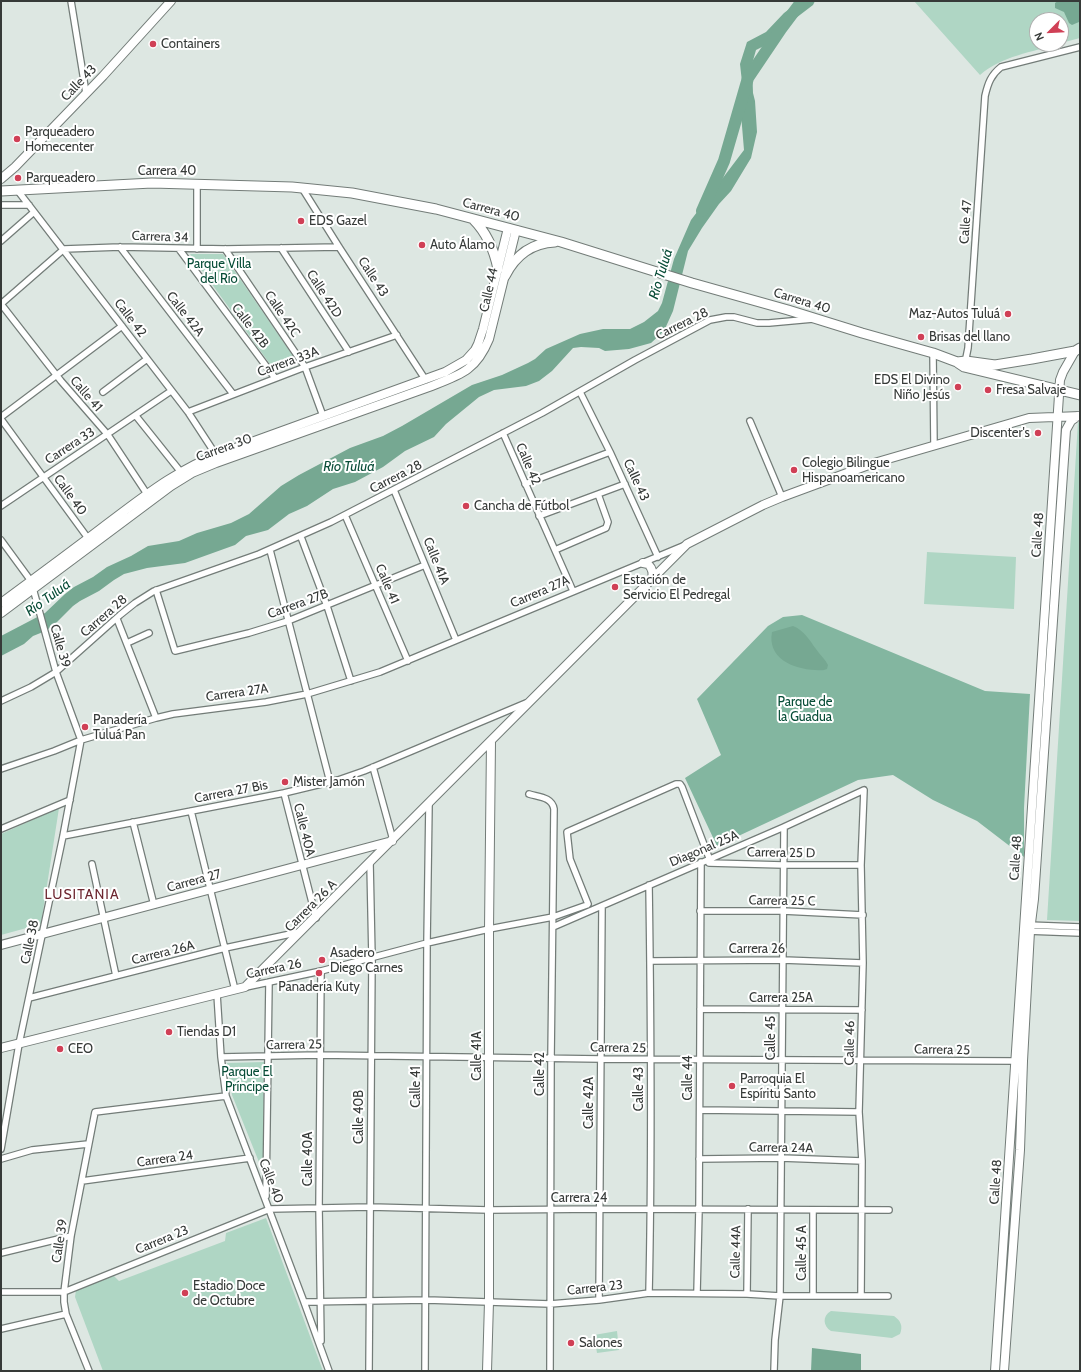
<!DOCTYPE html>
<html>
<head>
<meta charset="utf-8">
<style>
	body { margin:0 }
	#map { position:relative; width:1081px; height:1372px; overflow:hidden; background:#dde7e2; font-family:Cabin,sans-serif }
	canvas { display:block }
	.frame { position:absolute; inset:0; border:2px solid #363a38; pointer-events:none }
	.north { position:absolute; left:1029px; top:12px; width:40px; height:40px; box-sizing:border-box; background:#fff; border:1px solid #afb0af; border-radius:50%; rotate:246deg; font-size:11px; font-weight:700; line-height:16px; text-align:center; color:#363a38 }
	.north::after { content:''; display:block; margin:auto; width:14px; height:18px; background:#d04056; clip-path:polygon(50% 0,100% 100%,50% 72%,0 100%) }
</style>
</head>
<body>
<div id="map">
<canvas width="1081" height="1372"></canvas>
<div class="frame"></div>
<div class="north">N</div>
</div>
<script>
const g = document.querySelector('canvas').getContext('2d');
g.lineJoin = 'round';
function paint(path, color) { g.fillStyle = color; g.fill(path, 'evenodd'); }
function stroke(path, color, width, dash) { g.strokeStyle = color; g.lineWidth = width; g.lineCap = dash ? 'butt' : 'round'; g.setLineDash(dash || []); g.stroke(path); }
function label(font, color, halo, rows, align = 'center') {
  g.font = font + ' Cabin,sans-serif'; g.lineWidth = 4; g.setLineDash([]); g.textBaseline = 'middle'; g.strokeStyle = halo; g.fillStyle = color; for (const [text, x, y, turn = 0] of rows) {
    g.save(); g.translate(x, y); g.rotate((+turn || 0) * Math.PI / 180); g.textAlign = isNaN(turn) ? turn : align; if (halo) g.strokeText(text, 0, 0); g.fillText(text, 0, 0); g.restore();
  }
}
paint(new Path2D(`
	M914 1H1080V38L1061 43V20H1037V44H1059C1032 52 1002 56 980 75Z
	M190 254H223L297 362 275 371Z
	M1078 422 1080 423V921L1047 920Z
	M927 552 1016 557 1014 609 924 604Z
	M59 808 41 924 1 935V834Z
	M264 1062 263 1172 232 1095 227 1063Z
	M266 1218 323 1371H103L75 1297 76 1290 114 1276 119 1281 225 1241 226 1233Z
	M831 1311 894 1316C901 1321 903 1326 900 1334L892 1338 831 1331C823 1326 822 1316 831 1311Z
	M617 1331 619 1350 597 1353 594 1335Z`), '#afd6c4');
paint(new Path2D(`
	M802 615 985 691 1030 694 1024 808V857L977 821 933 800 893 775 858 780 717 846 685 778 721 755 697 699 768 626 783 617Z`), '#83b6a0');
paint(new Path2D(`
	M800 1H815L813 5 792 21 772 42 756 50 752 64 753 93 755 101 757 132 751 158 731 191 719 204 702 228 688 251 673 311 664 331 651 343 629 349 605 351 599 348 581 347 573 348 552 371 539 381 526 386 494 390 479 397 446 424 434 437 405 451 383 467 355 482 333 489 307 506 289 514 268 530 246 536 235 545 185 563 147 568 124 574 114 580 99 591 80 601 73 606 53 626 43 632 33 636 24 644 1 656V636L45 613 65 594 74 587 93 577 107 567 131 556 148 546 179 541 197 533 231 523 249 514 281 486 299 475 350 448 383 436 402 426 472 385 502 375 528 363 535 359 546 349 580 334 603 329H630L644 322 658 311 662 303 674 259 691 220 744 150 740 102 739 92 742 82 740 64 747 42 766 32 784 13Z
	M1058 1H1080L1079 22 1072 25 1069 23 1064 12 1055 8V3Z
	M793 626C804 630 810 641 816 649 820 655 825 659 828 665L827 669C823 671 819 670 815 670 793 669 767 658 772 632Z
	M812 1348 861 1354V1371H811Z`), '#76a892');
stroke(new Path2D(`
	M702 211 724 161 748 78 781 29 802 1`), '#76a892', 12);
const street = new Path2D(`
	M71 1 86 93
	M197 183V249
	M302 188 339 247 425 379
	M18 191 188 412 218 458
	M1 205H29
	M1 241 34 212
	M120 247 233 394
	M281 248 349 352
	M179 249 275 378
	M225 249 305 367 323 416
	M1 304 64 249 120 247 225 249 339 247
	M1 304 61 381 108 435 149 497
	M933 353 934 446
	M965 363 968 348 985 96C988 83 991 75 1001 67L1080 47
	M103 392 147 359
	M580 392 610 452 658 557
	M188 412 305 367 397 335
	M136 416 180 471
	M1 417 122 326
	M1 419 90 541
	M750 421 782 497
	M503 433 573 591
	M525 484 610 452
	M394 490 456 640
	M1 506 171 391
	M345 515 408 661
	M539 516 625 484
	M301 537 327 606 351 681
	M1 540 31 581 56 672 81 740 63 836 19 1044 1 1149
	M270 550 330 782
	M555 550 606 528 608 522 598 494
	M156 590 175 651 249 633 288 621 425 565
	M117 619 156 718
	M127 643 149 633
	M1 701 31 687 56 672 120 615 135 603 154 591 259 554 331 522 542 413 635 360 710 320 726 317H734L757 323H769L813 319
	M373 767 393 840
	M1 769 54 751 81 740 156 718 173 714 266 702 307 694 380 672 683 546
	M284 793 316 918
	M529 794C539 797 552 797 554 809L551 1058 550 1371
	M191 811 235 990
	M133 822 154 905
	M1 829 70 800
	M63 836 284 793 338 780 364 771 526 703
	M709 863 783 865H861
	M92 864 116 976
	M700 911H783L863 915
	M1028 925 1080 927
	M553 927 784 827 864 790 861 865 863 963 859 1112 862 1161 861 1296
	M1027 931 1080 933
	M650 961 783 960 863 963
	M321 971 319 1207 321 1341
	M246 987 321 971 427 943 489 929 553 917 587 905 588 904 570 859 567 832 676 784H680L682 787 711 863
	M217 994 221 1057 226 1096 304 1302 329 1371
	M29 998 225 948 300 932
	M700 1009 862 1010
	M221 1057 319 1055 601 1059 1015 1061
	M700 1110 859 1112
	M1 1159 32 1150 88 1144
	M699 1159 781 1158 862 1161
	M82 1181 250 1158
	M266 1196 269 982
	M1 1253 71 1236
	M1 1292H64L270 1209 370 1207 489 1210 600 1209 889 1210
	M649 1293C652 1157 651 1021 649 885
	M697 1293 699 1209 701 862
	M747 1294 748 1209
	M813 1295V1210
	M599 1300 602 906
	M304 1302 427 1300 550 1304 599 1300 649 1293 747 1294 780 1296H888
	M1 1329 66 1314
	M89 1371 66 1314 64 1302V1292L71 1236 95 1112 226 1096
	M369 1371 372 958 370 863
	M425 1371 427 943 429 804
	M774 1371 775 1340 780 1296 784 827`);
const secondary = new Path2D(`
	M1 179 15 167 103 76 171 1
	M643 563 648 564C653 569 653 573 652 579
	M1 603C35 578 69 553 103 527 143 497 177 469 224 452L445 372 466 360 475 350 478 344 483 329 508 228
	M1 613 171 486 192 473 216 463 429 387C460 375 476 371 489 339L516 230
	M1 945 392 841
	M1 1048 245 987 687 544 763 505 782 497 874 463 1029 418 1080 416
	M487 1371 489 1302V929L491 741
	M995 1371 1060 380 1063 372 1075 351
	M1004 1371 1020 1150 1023 1061 1030 931 1034 899 1066 430 1071 421 1078 416`);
const primary = new Path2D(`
	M1 191 152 183 292 187 352 193 436 209 561 242 692 283 788 310 862 333 933 353 957 362 966 361 995 365 1032 359 1075 351 1080 348
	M473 219C487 233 494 249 498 269
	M505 276C515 256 531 243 555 242
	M958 363 964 367 1080 395`);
stroke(street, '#737c78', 8);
stroke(secondary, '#737c78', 10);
stroke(primary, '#737c78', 11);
stroke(street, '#fff', 5.5);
stroke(secondary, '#fff', 8);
stroke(primary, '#fff', 9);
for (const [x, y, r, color] of [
	[153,44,4,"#d04056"],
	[17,139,4,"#d04056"],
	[18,178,4,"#d04056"],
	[301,221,4,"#d04056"],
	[422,245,4,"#d04056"],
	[1008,314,4,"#d04056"],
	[921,337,4,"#d04056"],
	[958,387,4,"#d04056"],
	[988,390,4,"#d04056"],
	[1038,433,4,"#d04056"],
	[794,470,4,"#d04056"],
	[466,506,4,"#d04056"],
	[615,587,4,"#d04056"],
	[85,727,4,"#d04056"],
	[285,782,4,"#d04056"],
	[322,960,4,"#d04056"],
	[319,973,4,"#d04056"],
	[169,1032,4,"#d04056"],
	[60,1049,4,"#d04056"],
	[732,1086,4,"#d04056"],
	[185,1293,4,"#d04056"],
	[571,1343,4,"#d04056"]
]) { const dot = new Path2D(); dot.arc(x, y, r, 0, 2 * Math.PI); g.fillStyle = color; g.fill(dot); stroke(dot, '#fff', 1.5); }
label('13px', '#363a38', '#fff', [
	["Containers",161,44],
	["Parqueadero",25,132],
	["Homecenter",25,147],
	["Parqueadero",26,178],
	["EDS Gazel",309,221],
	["Auto Álamo",430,245],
	["Maz-Autos Tuluá",1000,314,"right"],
	["Brisas del llano",929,337],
	["EDS El Divino",950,380,"right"],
	["Niño Jesús",950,395,"right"],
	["Fresa Salvaje",996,390],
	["Discenter's",1030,433,"right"],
	["Colegio Bilingue",802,463],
	["Hispanoamericano",802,478],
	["Cancha de Fútbol",474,506],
	["Estación de",623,580],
	["Servicio El Pedregal",623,595],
	["Panadería",93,720],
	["Tuluá Pan",93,735],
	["Mister Jamón",293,782],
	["Asadero",330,953],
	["Diego Carnes",330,968],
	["Panadería Kuty",319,987,"center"],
	["Tiendas D1",177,1032],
	["CEO",68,1049],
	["Parroquia El",740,1079],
	["Espíritu Santo",740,1094],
	["Estadio Doce",193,1286],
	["de Octubre",193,1301],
	["Salones",579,1343]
], 'left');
label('13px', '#363a38', '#fff', [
	["Calle 43",79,83,-46],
	["Carrera 40",167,171],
	["Carrera 40",491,210,15],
	["Calle 47",966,222,-86],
	["Carrera 34",160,237,2],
	["Calle 43",373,277,57],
	["Calle 44",489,290,-77],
	["Calle 42D",324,294,57],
	["Carrera 40",802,301,17],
	["Calle 42A",185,314,52],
	["Calle 42C",282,314,56],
	["Calle 42",130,318,53],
	["Carrera 28",682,324,-26],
	["Calle 42B",250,326,53],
	["Carrera 33A",288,362,-20],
	["Calle 41",86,394,49],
	["Carrera 33",70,446,-33],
	["Carrera 30",224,448,-20],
	["Calle 42",528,464,67],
	["Carrera 28",396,477,-27],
	["Calle 43",636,480,65],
	["Calle 40",70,495,54],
	["Calle 48",1038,535,-86],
	["Calle 41A",436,561,68],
	["Calle 41",387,584,67],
	["Carrera 27A",540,592,-23],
	["Carrera 27B",298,604,-20],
	["Carrera 28",104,616,-41],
	["Calle 39",60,646,74],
	["Carrera 27A",237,693,-8],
	["Carrera 27 Bis",231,792,-11],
	["Calle 40A",304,830,76],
	["Diagonal 25A",704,849,-23],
	["Carrera 25 D",781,853,1],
	["Calle 48",1016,858,-86],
	["Carrera 27",194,881,-15],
	["Carrera 25 C",782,901,1],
	["Carrera 26 A",311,906,-45],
	["Calle 38",30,942,-78],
	["Carrera 26",757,949],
	["Carrera 26A",163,953,-14],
	["Carrera 26",274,969,-12],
	["Carrera 25A",781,998],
	["Calle 45",771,1038,-90],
	["Calle 46",850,1043,-89],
	["Carrera 25",294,1045,-1],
	["Carrera 25",618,1048,1],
	["Carrera 25",942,1050,1],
	["Calle 41A",477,1056,-90],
	["Calle 42",540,1074,-90],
	["Calle 44",688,1078,-90],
	["Calle 41",416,1087,-90],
	["Calle 43",639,1089,-90],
	["Calle 42A",589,1103,-90],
	["Calle 40B",359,1117,-90],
	["Carrera 24A",781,1148,1],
	["Carrera 24",165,1159,-8],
	["Calle 40A",308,1159,-90],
	["Calle 40",271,1181,69],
	["Calle 48",996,1182,-86],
	["Carrera 24",579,1198],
	["Carrera 23",162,1240,-22],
	["Calle 39",60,1241,-81],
	["Calle 44A",736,1252,-89],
	["Calle 45 A",802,1253,-90],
	["Carrera 23",595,1288,-6]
]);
label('13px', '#064c36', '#fff', [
	["Parque Villa",219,264],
	["del Río",219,279],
	["Parque de",805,702],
	["la Guadua",805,717],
	["Parque El",247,1072],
	["Príncipe",247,1087]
]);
label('italic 14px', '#094d38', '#fff', [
	["Río Tuluá",661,274,-73],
	["Río Tuluá",349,467],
	["Río Tuluá",48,598,-36]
]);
g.letterSpacing = '1px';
label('14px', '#6d2730', '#fff', [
	["LUSITANIA",82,895]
]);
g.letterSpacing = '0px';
</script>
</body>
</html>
